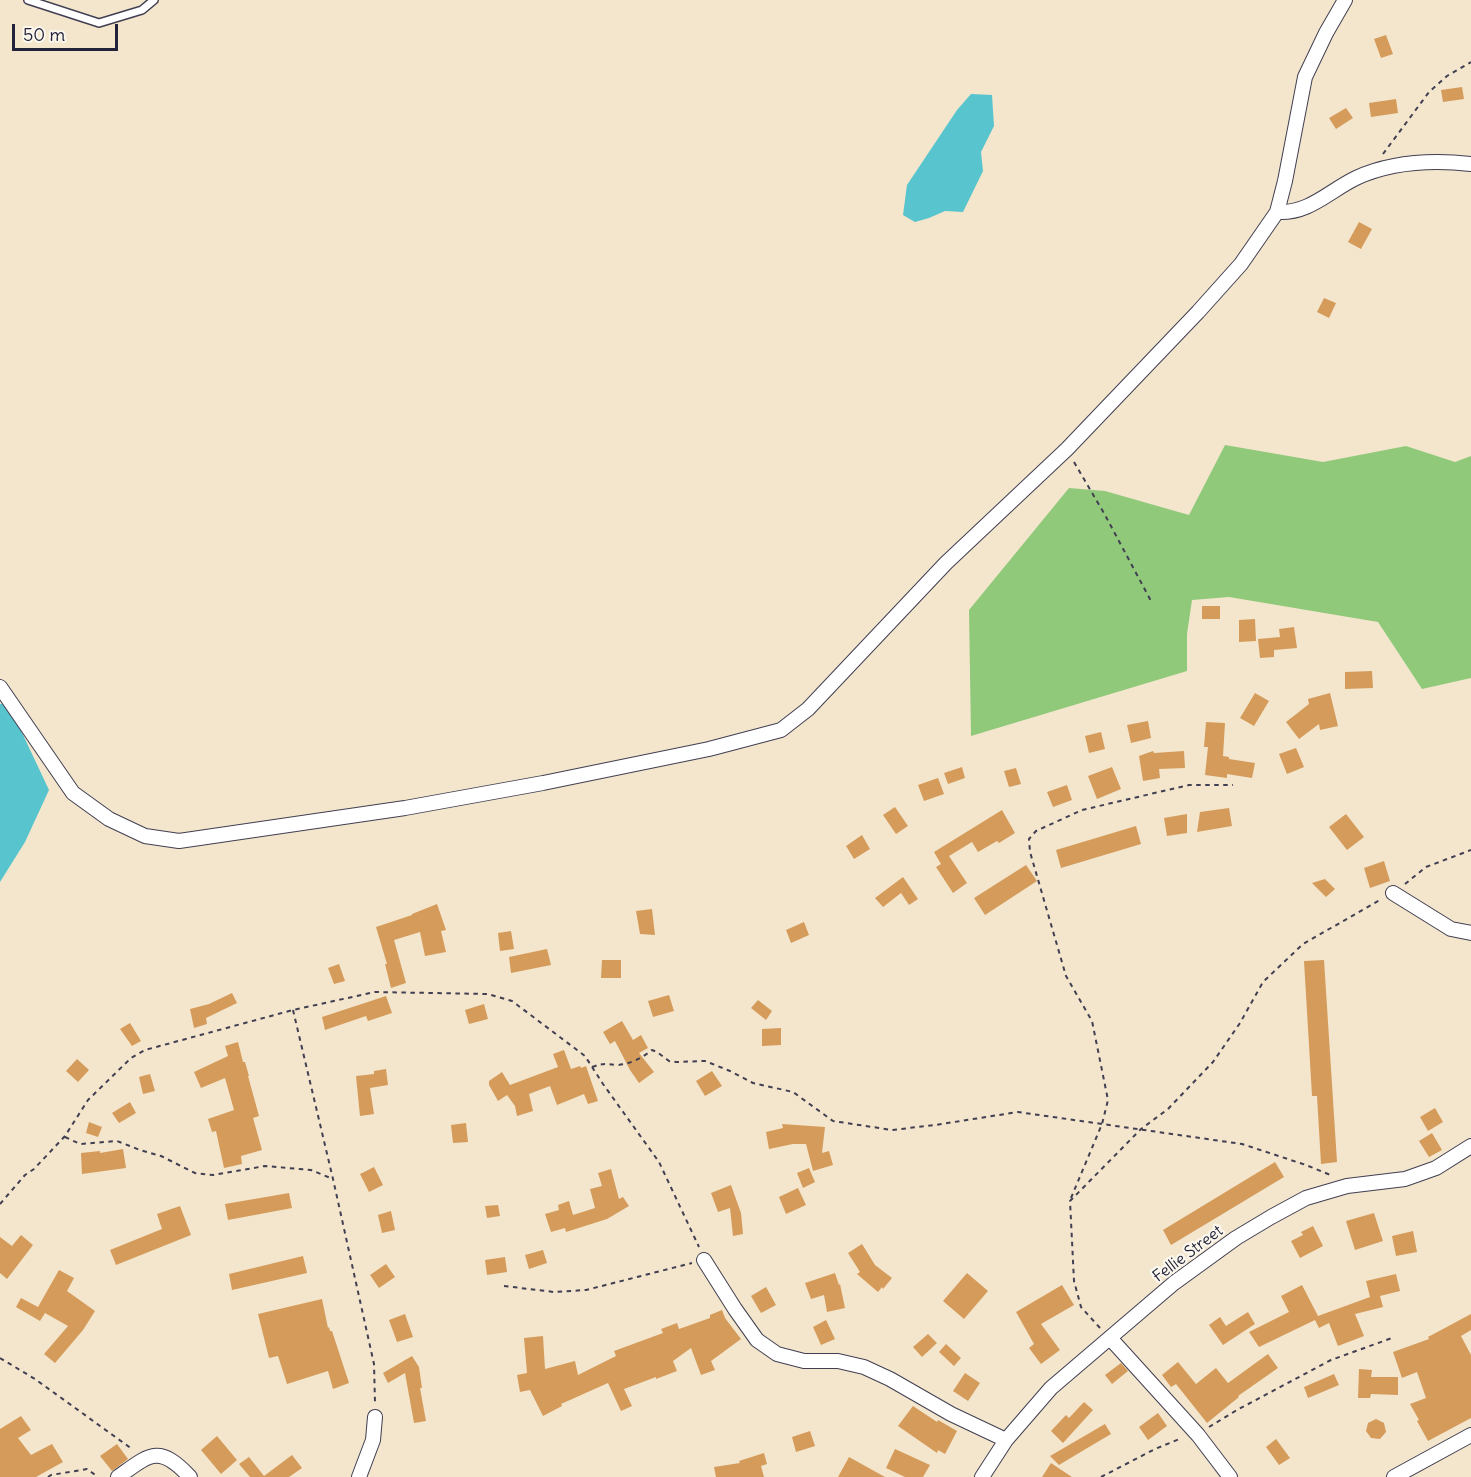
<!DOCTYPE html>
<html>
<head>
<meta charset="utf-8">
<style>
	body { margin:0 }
	#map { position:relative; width:1471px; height:1477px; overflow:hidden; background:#f3e6cd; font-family:Delius,sans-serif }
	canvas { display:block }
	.scale { position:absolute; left:12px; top:24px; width:106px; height:27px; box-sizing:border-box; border:3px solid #22223b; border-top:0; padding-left:8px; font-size:18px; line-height:21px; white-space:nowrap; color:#22223b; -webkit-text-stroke:4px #fbf7ec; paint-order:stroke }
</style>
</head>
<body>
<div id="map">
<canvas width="1471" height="1477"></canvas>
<div class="scale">50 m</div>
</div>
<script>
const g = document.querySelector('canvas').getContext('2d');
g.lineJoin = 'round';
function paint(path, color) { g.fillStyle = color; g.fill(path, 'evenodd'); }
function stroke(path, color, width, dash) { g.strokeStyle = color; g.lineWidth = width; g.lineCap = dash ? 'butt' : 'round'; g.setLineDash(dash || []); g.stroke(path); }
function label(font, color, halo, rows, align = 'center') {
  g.font = font + ' Delius,sans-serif'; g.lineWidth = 4.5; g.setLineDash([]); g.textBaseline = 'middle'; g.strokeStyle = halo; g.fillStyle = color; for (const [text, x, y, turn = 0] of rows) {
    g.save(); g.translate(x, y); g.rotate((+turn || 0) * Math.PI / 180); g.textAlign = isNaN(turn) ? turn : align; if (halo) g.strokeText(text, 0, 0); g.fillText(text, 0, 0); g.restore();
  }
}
paint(new Path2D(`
	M1225 445 1323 462 1406 446 1455 462 1471 456V678L1422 689 1378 622 1229 597 1192 600 1187 634V671L971 736 969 610 1069 488 1105 491 1189 515Z`), '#91c97b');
paint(new Path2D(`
	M971 94 992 95 994 126 981 152 983 171 963 212 945 211 929 218 915 222 903 215 907 185 957 110Z
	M8 703 49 790 25 842 0 882V704Z`), '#57c4ce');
paint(new Path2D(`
	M1386 35 1393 54 1381 58 1374 39Z
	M1462 87 1464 99 1443 102 1441 90Z
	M1396 99 1398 113 1371 117 1369 103Z
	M1346 108 1353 118 1336 129 1329 118Z
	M1359 222 1372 229 1361 249 1348 242Z
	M1324 298 1336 303 1329 318 1317 312Z
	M1202 606H1220V619H1202Z
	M1255 619 1256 641 1239 642V620Z
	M1294 627 1297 648 1274 650V657L1260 658 1258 639 1280 637 1279 629Z
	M1372 671 1373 688 1345 689V672Z
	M1255 693 1269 701 1254 726 1240 718Z
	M1330 693 1338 726 1320 730 1319 724 1299 739 1286 722 1309 704 1308 699Z
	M1148 721 1151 738 1131 743 1127 725Z
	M1206 722 1225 723 1223 756 1229 757V759L1255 763 1252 778 1227 774V778L1205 775 1208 747H1204Z
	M1101 732 1105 749 1089 753 1085 736Z
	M1296 748 1304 767 1287 774 1279 754Z
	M1153 751 1154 753 1184 751 1185 768 1159 769 1160 778 1143 781 1139 756Z
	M962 767 965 778 948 784 944 773Z
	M1112 767 1121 789 1097 799 1088 776Z
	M1016 768 1021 784 1009 787 1004 771Z
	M938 778 944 794 924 801 918 785Z
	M1067 785 1072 800 1053 807 1047 792Z
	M895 807 908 826 896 834 883 815Z
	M1229 808 1232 826 1197 832 1200 812Z
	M1002 810 1015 833 999 843 997 841 978 852 972 842 949 856 967 883 953 893 936 867 941 864 934 852Z
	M1187 814V833L1167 836 1164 818Z
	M1346 814 1364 837 1347 850 1329 827Z
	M1136 826 1141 844 1061 868 1056 850Z
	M862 835 870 849 854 859 846 846Z
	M1384 861 1390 881 1370 888 1364 868Z
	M1026 865 1037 881 985 915 974 898Z
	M903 877 918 899 909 905 901 893 883 907 875 898Z
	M1325 879 1335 889 1326 897 1312 883Z
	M437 904 446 930 441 931 446 952 425 956 420 932 394 940 406 983 391 988 385 964H387L376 927 412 915V914Z
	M652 909 655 935 640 934 636 911Z
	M804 922 809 935 791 943 786 930Z
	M511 931 514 949 500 951 498 933Z
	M547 949 551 965 511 973 509 957Z
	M602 960H621V978H601Z
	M1324 960 1337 1162 1321 1164 1317 1096H1312L1304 961Z
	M339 964 345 981 334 984 328 968Z
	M232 993 237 1003 206 1018 207 1024 194 1028 190 1009 209 1004Z
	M669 995 674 1011 653 1017 648 1001Z
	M386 996 392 1013 368 1021 366 1016 325 1030 322 1017Z
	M758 1000 772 1011 766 1020 751 1008Z
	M484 1004 488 1019 469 1024 465 1010Z
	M622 1021 633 1040 641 1035 648 1048 639 1053 654 1072 639 1083 630 1070 615 1041 610 1044 603 1032Z
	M130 1023 141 1041 132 1046 120 1029Z
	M781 1028V1045L762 1046V1029Z
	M238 1042 243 1062H245L249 1076H248L259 1116 253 1118 262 1150 241 1156 242 1164 224 1168 216 1131 212 1132 208 1119 234 1110 225 1078 201 1088 194 1072 228 1056 225 1046Z
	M564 1050 571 1069 580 1066 581 1068 586 1066 598 1101 588 1104 584 1094 557 1105 550 1086 529 1094 533 1111 517 1116 515 1106 507 1095 498 1101 489 1085V1081L502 1072 510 1085 558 1067 553 1054Z
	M77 1059 89 1070 78 1082 66 1071Z
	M386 1069 388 1085 370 1088 374 1114 360 1116 356 1076 374 1074V1071Z
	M712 1071 722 1086 705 1096 696 1081Z
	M150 1074 155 1091 143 1094 139 1077Z
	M130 1102 136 1113 119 1123 112 1113Z
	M1435 1108 1443 1122 1428 1131 1420 1117Z
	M89 1122 102 1127 98 1137 86 1133Z
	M466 1123 468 1142 453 1143 451 1125Z
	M782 1124 825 1127 822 1153 829 1151 833 1165 813 1171 806 1144H793L769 1149 766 1132 783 1128Z
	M1432 1133 1442 1150 1429 1157 1419 1141Z
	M123 1149 126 1168 82 1174 81 1153 100 1151V1153Z
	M1275 1162 1284 1177 1171 1245 1163 1230Z
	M374 1167 383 1185 369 1192 360 1174Z
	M809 1168 815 1182 803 1188 797 1173Z
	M611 1169 619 1199 623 1197 629 1206 607 1219 566 1232 565 1228 551 1232 545 1214 559 1210 558 1205 569 1201 573 1215 595 1208 590 1189 602 1186 598 1173Z
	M731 1185 741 1213 743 1234 733 1236 730 1208 718 1212 711 1193Z
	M798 1188 806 1205 786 1214 779 1197Z
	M289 1193 292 1208 228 1220 225 1204Z
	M498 1205 500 1216 487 1218 485 1206Z
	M180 1206 191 1235 116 1265 110 1250 162 1229 157 1214Z
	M391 1211 395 1230 382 1233 378 1215Z
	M1374 1213 1383 1241 1355 1250 1346 1221Z
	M1313 1226 1323 1246 1300 1258 1291 1241 1303 1235 1301 1232Z
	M1413 1231 1417 1252 1396 1256 1392 1236Z
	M21 1235 33 1245 7 1279 0 1273V1237L12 1246Z
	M862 1244 875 1265 892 1278 883 1289 882 1287 878 1292 857 1274 860 1272 848 1253Z
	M543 1250 547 1263 529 1269 525 1255Z
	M303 1256 307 1273 232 1290 229 1274Z
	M505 1257 507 1272 487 1275 485 1260Z
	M386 1264 395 1277 379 1288 370 1275Z
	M59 1270 74 1278 67 1291 95 1311 83 1330 55 1363 44 1354 68 1326 45 1313 40 1321 16 1307 21 1298 38 1307Z
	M835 1273 839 1285 840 1284 845 1308 827 1312 824 1295 811 1299 805 1283Z
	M967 1273 988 1291 964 1319 943 1301Z
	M1396 1274 1400 1291 1380 1296 1383 1307 1355 1314 1364 1336 1338 1346 1329 1323 1319 1328 1315 1320 1259 1347 1249 1332 1289 1312 1281 1296 1302 1285 1318 1316 1370 1297 1366 1281Z
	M1062 1285 1074 1305 1041 1324 1060 1350 1041 1364 1029 1348 1034 1344 1016 1312Z
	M766 1287 776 1305 761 1313 751 1296Z
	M322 1299 328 1328 329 1327 330 1331H332L349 1383 333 1389 328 1371 287 1384 278 1356 269 1358 258 1314Z
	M722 1310 725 1318 741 1339 711 1361 715 1370 701 1375 691 1348 673 1361 677 1371 656 1379V1377L624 1389 632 1406 621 1411 608 1383 561 1404 562 1406 543 1416 530 1390 520 1392 517 1375 527 1373 524 1338 543 1336 545 1369 575 1361 578 1375 616 1356 614 1351 663 1333 661 1329 677 1323 679 1329 710 1318V1315Z
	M1248 1312 1255 1324 1223 1345 1209 1325 1220 1317 1226 1326Z
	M405 1314 413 1337 397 1342 389 1320Z
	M1471 1314V1330L1461 1336 1471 1355V1418L1428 1441 1417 1421 1419 1420 1410 1404 1426 1398 1417 1372 1402 1378 1393 1352 1429 1339 1428 1337Z
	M826 1320 835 1339 821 1345 813 1327Z
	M928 1334 937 1343 922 1357 913 1347Z
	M946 1344 961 1358 954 1366 939 1352Z
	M1268 1354 1278 1368 1238 1396 1239 1397 1207 1423 1176 1384 1171 1387 1162 1375 1178 1362 1196 1384 1216 1368 1228 1383Z
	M412 1356 419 1367 422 1388H420L426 1421 414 1423 405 1373 388 1383 383 1373Z
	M1121 1363 1128 1371 1112 1384 1105 1375Z
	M1359 1369 1372 1370 1371 1377H1398V1395L1371 1394 1370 1398H1358Z
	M965 1373 980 1383 968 1401 953 1391Z
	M1334 1374 1339 1385 1308 1398 1304 1387Z
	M1084 1402 1093 1410 1063 1443 1051 1431 1066 1415 1069 1418Z
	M913 1406 937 1422 938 1420 957 1431 945 1454 938 1450 937 1453 898 1426Z
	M1158 1413 1167 1426 1148 1440 1139 1427Z
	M21 1416 31 1430 18 1438 31 1455 52 1444 63 1462 36 1477H0V1429Z
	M1376 1419 1384 1423 1386 1432 1380 1439 1371 1438 1366 1431 1368 1423Z
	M1105 1424 1111 1434 1084 1450 1059 1465 1050 1456Z
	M810 1431 815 1446 796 1452 792 1437Z
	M217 1436 237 1460 221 1474 201 1450Z
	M1276 1439 1290 1458 1279 1465 1266 1447Z
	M117 1444 128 1459 112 1471 100 1456Z
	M895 1449 930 1465 923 1477H905L886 1468Z
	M764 1453 767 1464 761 1466 764 1477H716L714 1467 740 1463 739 1461Z
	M292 1455 302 1468 289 1477H250L239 1464 249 1457 264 1476Z
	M849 1457 885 1477H838Z
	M1051 1463 1072 1477H1042Z`), '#d59b5a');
const service = new Path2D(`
	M28 0 99 23 142 10 154 0`);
const minor = new Path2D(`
	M1277 212C1309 214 1329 191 1356 178 1391 162 1434 160 1471 164
	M0 687 73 793 109 819 145 836 179 841 405 808 543 783 709 749 781 730 808 709 946 563 1067 449 1198 312 1241 264 1277 212 1285 181 1305 77 1326 33 1345 0
	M1393 893 1451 929 1471 933
	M704 1260 735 1309 757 1340 777 1354 804 1361H838L864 1367 890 1379 951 1414 1006 1440
	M1110 1338 1198 1435 1230 1477
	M118 1477C150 1454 159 1444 190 1477
	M359 1477 373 1440 375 1417
	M982 1477 1006 1440 1051 1388 1174 1283 1236 1238 1271 1217 1306 1198 1347 1186 1405 1179 1436 1168 1471 1146
	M1394 1477 1471 1435`);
stroke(service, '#413f51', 10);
stroke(minor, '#413f51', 16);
stroke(new Path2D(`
	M1383 154 1429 92 1447 76 1471 62
	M1074 462 1105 515 1151 601
	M1405 884 1426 867 1471 850
	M293 1010 333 1179 374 1364 375 1403
	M592 1067C603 1063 605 1064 616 1065 629 1065 642 1058 652 1050L657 1052 669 1061 676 1062 705 1061 730 1071 753 1083 793 1092 833 1121 892 1130 935 1125 1018 1112 1242 1144 1306 1165 1333 1176
	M65 1137 80 1144 117 1141 140 1150 161 1156 195 1173 213 1175 265 1166 311 1170 333 1179
	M1071 1198 1102 1124 1108 1100 1092 1021 1066 976 1030 852 1029 839 1036 831 1082 810 1189 785H1233
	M0 1204 25 1175 34 1169 65 1136 88 1100 131 1058 145 1050 293 1010 375 992 488 994 512 1001 585 1056 603 1084 659 1162 699 1247
	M504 1286 554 1292 586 1290 692 1263
	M1100 1328 1081 1307 1074 1281 1070 1201 1141 1129 1168 1109 1213 1062 1240 1023 1263 982 1303 944 1380 900
	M0 1358 35 1379 132 1449
	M1209 1427 1237 1410 1331 1360 1392 1338
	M48 1477 51 1475 87 1469 98 1477
	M1101 1477 1155 1449 1182 1438`), '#413f51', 2, [4.5, 4.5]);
stroke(service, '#fff', 7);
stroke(minor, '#fff', 14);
label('16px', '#22223b', '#fbf7ec', [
	["Fellie Street",1188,1254,-37]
]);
</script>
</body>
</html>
